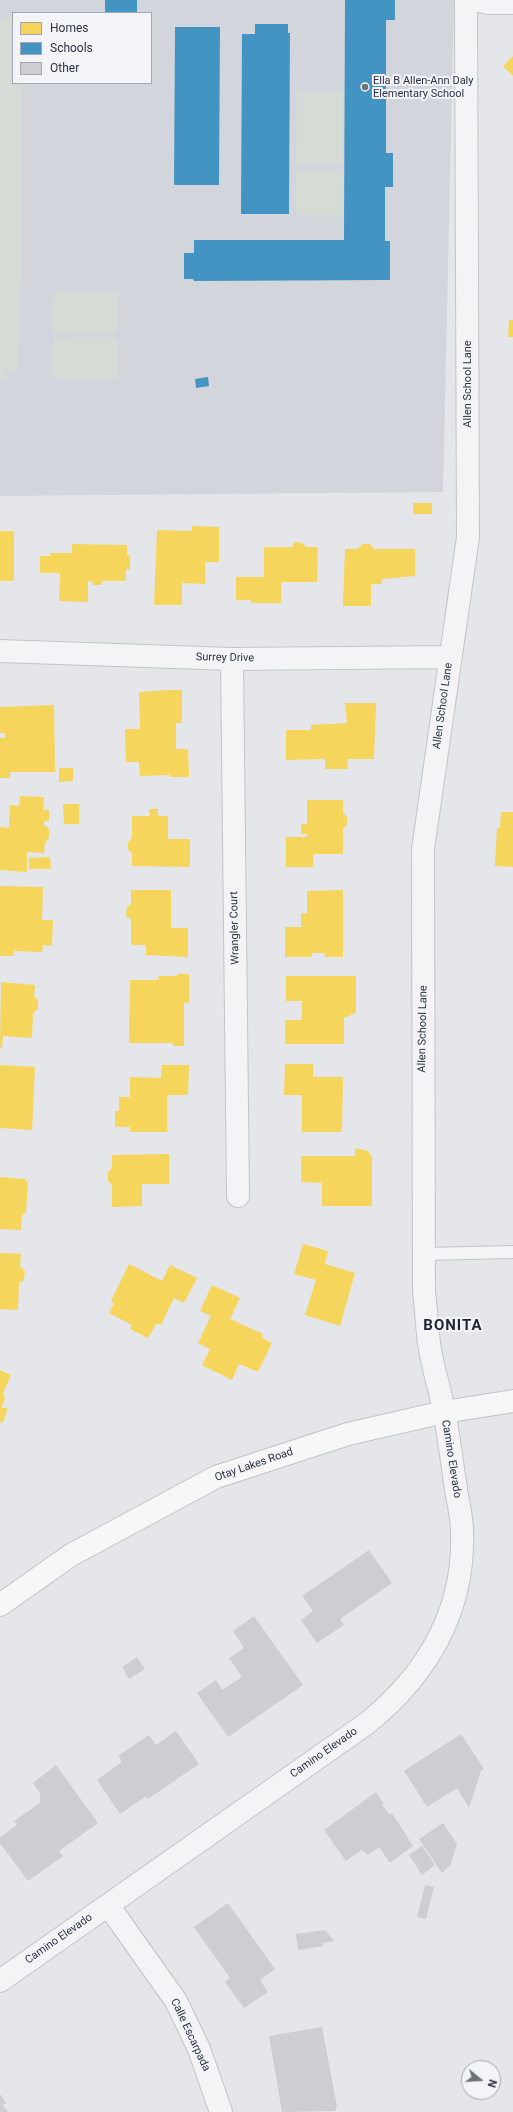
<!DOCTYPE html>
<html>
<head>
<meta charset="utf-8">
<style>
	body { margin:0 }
	#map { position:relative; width:513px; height:2112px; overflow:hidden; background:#e4e6e9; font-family:Roboto,sans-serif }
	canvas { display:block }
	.legend { position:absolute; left:12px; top:12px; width:140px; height:72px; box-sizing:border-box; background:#f3f4f8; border:1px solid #a3a6af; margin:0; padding:5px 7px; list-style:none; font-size:12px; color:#2c3242 }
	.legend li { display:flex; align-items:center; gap:8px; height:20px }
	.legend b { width:20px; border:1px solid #a3a6af }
	.north { position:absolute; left:461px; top:2060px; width:40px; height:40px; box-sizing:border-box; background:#f3f4f8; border:1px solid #a3a6af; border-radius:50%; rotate:108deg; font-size:11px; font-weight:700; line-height:16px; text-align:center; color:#2c3242 }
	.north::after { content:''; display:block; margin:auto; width:14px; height:18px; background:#6c717c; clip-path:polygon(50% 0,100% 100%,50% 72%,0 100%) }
</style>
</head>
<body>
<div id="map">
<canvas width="513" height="2112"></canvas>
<ul class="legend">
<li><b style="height:11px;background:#f6d55c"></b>Homes</li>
<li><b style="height:11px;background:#4393c3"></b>Schools</li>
<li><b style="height:11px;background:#ccced1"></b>Other</li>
</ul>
<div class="north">N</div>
</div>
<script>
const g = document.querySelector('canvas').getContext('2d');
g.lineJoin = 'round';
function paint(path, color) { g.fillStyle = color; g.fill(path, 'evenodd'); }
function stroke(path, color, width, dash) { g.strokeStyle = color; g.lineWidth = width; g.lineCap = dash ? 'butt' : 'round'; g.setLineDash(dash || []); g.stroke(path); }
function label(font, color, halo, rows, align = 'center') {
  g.font = font + ' Roboto,sans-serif'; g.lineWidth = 4; g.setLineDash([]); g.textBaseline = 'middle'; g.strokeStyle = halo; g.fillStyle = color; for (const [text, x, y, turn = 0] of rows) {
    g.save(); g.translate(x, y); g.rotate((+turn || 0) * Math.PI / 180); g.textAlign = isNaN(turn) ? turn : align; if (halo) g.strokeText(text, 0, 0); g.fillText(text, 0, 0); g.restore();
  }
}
paint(new Path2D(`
	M0 0H454L443 492 0 496ZM13 13H151V83H13Z`), '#d3d5dc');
paint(new Path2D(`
	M13 16V83H22L21 275 17 370 6 371 5 379H0V19Z
	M297 92H343V164H296Z
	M296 170H344L343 215H296Z
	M54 292H118L117 333H53Z
	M54 337 118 338V378H53Z`), '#d4dcd5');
paint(new Path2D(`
	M513 56V76L503 66Z
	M509 320H513V337H508Z
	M413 503H432V514H413Z
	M192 526 219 527V562H205V584L182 583V605H154L157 530 192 531Z
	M0 531H14V581H0Z
	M294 542 302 543 306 547H318L317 582H281V603H251V600H236V577H264V547H292Z
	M72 544 127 545V555H130V570L126 569V581H102V585H93V582L88 581V602L59 601 60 573H40V556H50V553H72Z
	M362 544H370L374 549H415V576L382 579V584H371V606H343L345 549H358Z
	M169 690H182V723H176V749H188L189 777H170V775L140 776 139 762H126L125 729H140L139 692Z
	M345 703H376L374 759H347L348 769H325V759L286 760V730H311V725L347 723Z
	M54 705 55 772H10V778H0V738H5V733H0V707Z
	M59 768H73V781L59 782Z
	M20 796 44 797 43 810H49V821H44V825L49 829V838L45 842 44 853 27 852V872L0 870V827L9 828 10 805 19 806Z
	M307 800H343V813L347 817V825L343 828V854H313V867H286V837H307V834H301V824H307Z
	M63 804H79V824H64Z
	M149 809H158V816H168V839H190V867L132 866V853L128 850V842L132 838V816H150Z
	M501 812H513V867L495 866 497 828H500Z
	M50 857 51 869H29V858Z
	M0 886 43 887 42 920H53L52 946 43 945 42 952 14 951V956H0Z
	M131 890H171V928H188V957L146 955V945H131V919L126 916 127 907 131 904Z
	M343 890V957H325V953H312V957H285V927H307L301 926V914L307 913V891Z
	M177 974H189V1003H184V1046H173V1043H129L130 980H159L158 976H177Z
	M286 976H356V1013L344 1018V1044H285V1020H302V1001H286Z
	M1 982 35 985 34 996 38 1000V1009L33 1013 32 1038 3 1036 2 1048H0Z
	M285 1064H313V1077H343L342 1132H302V1095H284Z
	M0 1065 35 1067 32 1130 0 1128Z
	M162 1065H189L188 1095H167V1132H130V1127H115V1111H119V1097H130V1077L161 1078Z
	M355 1148 368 1151 372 1157V1206H322V1183L301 1182V1156H355Z
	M169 1154V1184H142V1206L112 1207V1185L108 1181V1172L112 1168V1155Z
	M0 1177 25 1179V1181H28L26 1212 22 1216 21 1230 0 1229Z
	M303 1244 328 1251 325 1264 355 1273 340 1326 305 1315 316 1280 294 1274Z
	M0 1253 21 1254 20 1266 25 1271 24 1280 19 1283 18 1310 0 1309Z
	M129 1264 162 1281 170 1265 197 1278 184 1303 174 1298 161 1325 157 1323 148 1338 130 1329 132 1325 109 1313 114 1303 111 1301Z
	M212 1285 240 1298 230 1319 263 1334 262 1338 272 1343 258 1372 239 1364 232 1380 202 1365 210 1349 198 1343 211 1316 200 1311Z
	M0 1370 11 1375 3 1393 5 1399 1 1407 8 1409 2 1423 0 1422Z`), '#f6d55c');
paint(new Path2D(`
	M105 0H137V13H105Z
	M345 0H395V20H386V153H393V187H385V241H390V280L194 281 193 279H184V253H194V240H344Z
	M255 24H288V33H290L289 214H241L242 34H255Z
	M175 27H220L219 185H174Z
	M208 377 209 386 196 388 195 379Z`), '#4393c3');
paint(new Path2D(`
	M369 1550 392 1583 340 1619 344 1625 317 1643 301 1620 313 1611 302 1596Z
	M254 1616 303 1685 228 1737 197 1693 216 1680 222 1690 242 1677 229 1658 244 1648 233 1631Z
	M137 1657 145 1669 129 1679 122 1667Z
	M176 1731 199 1764 148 1799 146 1796 120 1814 97 1780 122 1762 118 1756 149 1735 156 1745Z
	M461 1734 484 1769 481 1771 469 1808 457 1788 427 1807 404 1771Z
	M56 1765 98 1823 59 1851 63 1856 28 1881 0 1843V1837L17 1825 14 1821 40 1803V1793L33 1783Z
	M376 1792 384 1804 382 1805 390 1815 392 1813 413 1846 390 1863 379 1847 368 1855 362 1850 346 1861 324 1830Z
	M443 1823 457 1844 450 1866 442 1873 419 1839Z
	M422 1846 435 1865 422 1875 409 1855Z
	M425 1885 434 1887 426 1919 417 1917Z
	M228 1903 275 1969 260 1980 268 1992 244 2008 225 1982 230 1978 194 1927Z
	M325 1930 334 1941 322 1943 323 1946 298 1950 296 1934Z
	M322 2027 337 2107 335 2111 282 2112 269 2036Z
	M0 2094 6 2103 3 2105 8 2112H0Z`), '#ccced1');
const service = new Path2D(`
	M424 1254 513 1252`);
const minor = new Path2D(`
	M475 0 489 3H513
	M0 651 232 659 450 657
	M232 659 238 1196
	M108 1905 176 2001 199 2049 221 2112
	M0 1981 366 1724C427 1675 465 1611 462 1531 462 1517 458 1503 456 1489 452 1463 449 1437 444 1411 440 1389 432 1366 429 1343 427 1326 426 1309 424 1292L423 849 468 537 466 0`);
const primary = new Path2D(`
	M0 1605 71 1555 216 1477 348 1434 444 1412 513 1401`);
stroke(service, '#c2c4c7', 14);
stroke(minor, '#c2c4c7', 24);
stroke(primary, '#c1c3c6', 24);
stroke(service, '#f4f4f6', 12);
stroke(minor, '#f4f4f6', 22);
stroke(primary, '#f7f7f8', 22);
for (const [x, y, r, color] of [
	[365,87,4,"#6c717c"]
]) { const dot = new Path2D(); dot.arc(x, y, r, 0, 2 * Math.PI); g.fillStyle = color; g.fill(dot); stroke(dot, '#f3f4f8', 1.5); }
label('11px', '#2c3242', '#f3f4f8', [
	["Ella B Allen-Ann Daly",373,81],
	["Elementary School",373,94]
], 'left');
label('11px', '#2c3242', '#f3f4f8', [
	["Allen School Lane",468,384,-90],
	["Surrey Drive",225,658,1],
	["Allen School Lane",443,706,-82],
	["Wrangler Court",235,928,-91],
	["Allen School Lane",423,1029,-89],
	["Camino Elevado",451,1459,81],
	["Otay Lakes Road",254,1465,-19],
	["Camino Elevado",324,1753,-35],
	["Camino Elevado",59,1939,-35],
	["Calle Escarpada",190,2035,65]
]);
g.letterSpacing = '1px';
label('bold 15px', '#1e2333', '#f3f4f8', [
	["BONITA",453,1326]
]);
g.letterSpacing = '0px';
</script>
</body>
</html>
